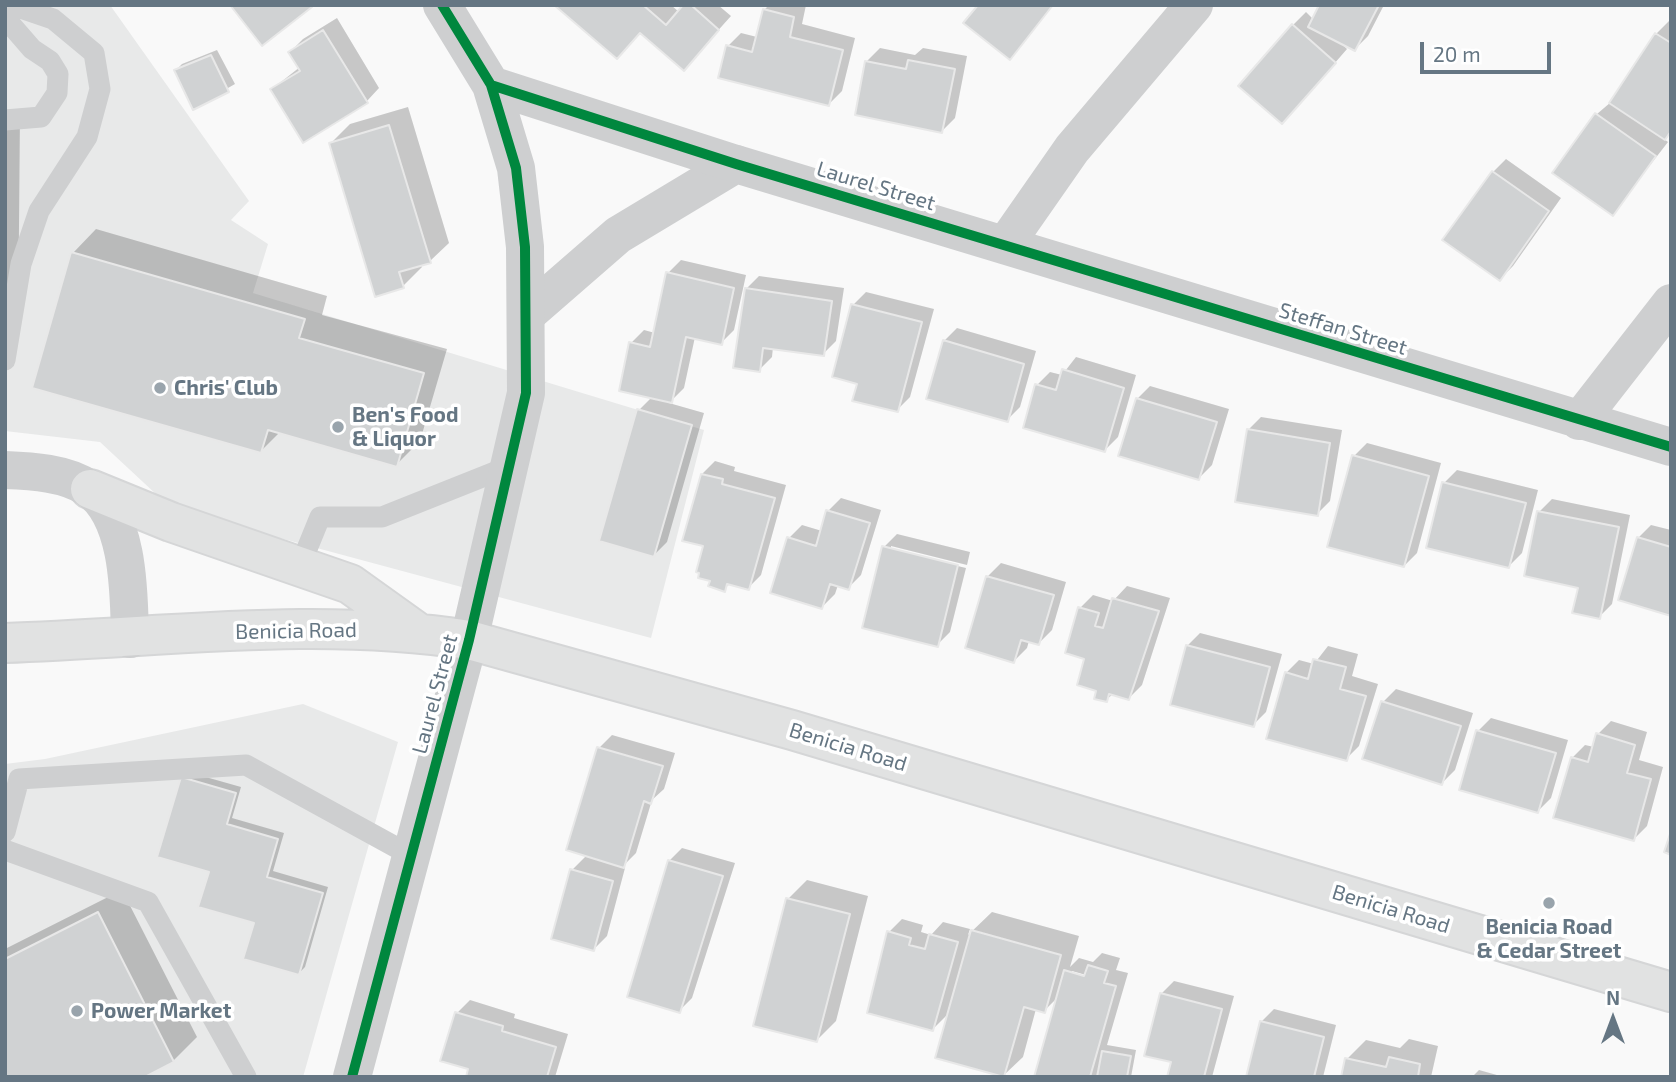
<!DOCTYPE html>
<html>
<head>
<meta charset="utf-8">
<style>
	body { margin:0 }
	#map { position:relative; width:1676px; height:1082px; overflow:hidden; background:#f9f9f9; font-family:"Exo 2",sans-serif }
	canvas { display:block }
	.frame { position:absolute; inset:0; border:7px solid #657683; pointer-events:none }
	.north { position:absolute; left:1578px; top:984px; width:70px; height:70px; -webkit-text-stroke:5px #fff; paint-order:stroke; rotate:0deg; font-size:19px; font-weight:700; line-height:28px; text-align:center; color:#657683 }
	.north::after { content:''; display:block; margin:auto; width:24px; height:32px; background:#657683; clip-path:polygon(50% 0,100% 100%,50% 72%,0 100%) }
	.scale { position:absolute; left:1420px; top:42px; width:131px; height:32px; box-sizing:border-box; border:4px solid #657683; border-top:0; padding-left:9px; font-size:21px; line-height:24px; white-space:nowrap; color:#657683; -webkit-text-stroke:5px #fff; paint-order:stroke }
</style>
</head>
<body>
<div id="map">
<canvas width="1676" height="1082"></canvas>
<div class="frame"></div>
<div class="north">N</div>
<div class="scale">20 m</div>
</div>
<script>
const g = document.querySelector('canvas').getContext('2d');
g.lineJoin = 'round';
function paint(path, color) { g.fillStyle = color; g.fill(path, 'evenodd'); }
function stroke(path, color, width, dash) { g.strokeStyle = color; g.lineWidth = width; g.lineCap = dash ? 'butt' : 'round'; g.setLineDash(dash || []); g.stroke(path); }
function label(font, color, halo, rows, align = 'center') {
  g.font = font + ' "Exo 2",sans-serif'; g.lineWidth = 7; g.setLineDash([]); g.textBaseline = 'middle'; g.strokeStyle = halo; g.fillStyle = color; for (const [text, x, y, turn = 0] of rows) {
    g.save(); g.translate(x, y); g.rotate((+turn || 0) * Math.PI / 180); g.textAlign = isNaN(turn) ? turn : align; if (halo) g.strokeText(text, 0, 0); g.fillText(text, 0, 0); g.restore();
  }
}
paint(new Path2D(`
	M5 5H110L249 201 231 220 268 244 253 293 704 430 651 638 172 509 100 442 5 431Z
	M303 704 398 742 303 1077H5V764L45 759Z`), '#e8e9e9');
paint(new Path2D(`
	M557 5H671L679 12 686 5H718L731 16 696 55 641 31Z
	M769 5H806L802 24 855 38 842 91 829 104 728 46 741 33 757 37 764 10Z
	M980 5H1053L1010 57Z
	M1321 5H1384L1368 36 1355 49 1341 43 1347 49 1295 109 1293 25 1306 12 1314 20Z
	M337 18 379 88 367 101 272 89 300 67 290 52 303 39Z
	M1669 21 1671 132 1664 139 1668 142 1613 213 1555 172 1597 114 1611 102 1656 34Z
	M880 48 915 55 923 48 967 56 955 118 942 131 867 61Z
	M217 50 235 84 193 108 176 70 182 64Z
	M408 107 449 243 430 261 421 264 422 267 403 286 331 143 350 124Z
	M5 112H20L18 340 5 352Z
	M1506 159 1561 198 1513 266 1500 279 1445 240 1493 172Z
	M96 229 327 296 322 315 447 349 420 441 396 465 280 432 261 451 73 253Z
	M681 260 746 275 734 330 721 343 695 337 684 388 669 403 704 413 667 542 654 555 639 410 652 397 631 343 644 330 655 333 668 273Z
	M759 276 844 288 836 341 823 354 773 347 772 357 759 370 746 289Z
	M866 292 934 309 910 397 897 410 859 383 853 305Z
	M957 328 1036 351 1020 407 1007 420 944 341Z
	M1076 357 1136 375 1118 437 1105 450 1037 385 1050 372 1062 375Z
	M1150 386 1229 409 1212 465 1199 478 1137 399Z
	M1261 417 1342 430 1330 501 1317 514 1248 430Z
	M1367 443 1441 463 1417 553 1404 566 1354 456Z
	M715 461 735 467 734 471 786 485 761 575 748 588 730 583 724 590 712 580 702 474Z
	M1457 470 1538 490 1522 553 1509 566 1444 483Z
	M841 498 881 510 861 575 848 588 838 585 835 594 822 607 789 538 802 525 822 531 828 511Z
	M1552 499 1630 515 1612 604 1599 617 1539 512Z
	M1651 525 1671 530V614L1638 538Z
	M897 534 970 552 967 565 891 546V550L966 568 950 632 937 645 884 547Z
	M1001 563 1066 582 1052 630 1039 643 1029 641 1027 648 1014 661 967 646 988 576Z
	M1127 586 1170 598 1142 685 1129 698 1113 694 1106 700 1086 657 1080 608 1093 595 1113 601Z
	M1200 633 1282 654 1266 712 1253 725 1187 646Z
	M1328 646 1358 654 1352 676 1378 684 1359 746 1346 759 1286 673 1299 660 1314 664Z
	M1396 689 1473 713 1455 770 1442 783 1383 702Z
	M1491 718 1568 740 1551 798 1538 811 1478 731Z
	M1611 721 1647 732 1639 760 1663 767 1647 826 1634 839 1572 758 1585 745 1594 747 1598 734Z
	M612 735 675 753 664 789 652 800 636 853 622 867 625 868 607 936 594 949 572 870 587 855 599 748Z
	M188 772 241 787 232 818 284 833 273 871 328 887 305 967 299 973 211 871 159 855Z
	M682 848 735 863 692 998 679 1011 669 861Z
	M807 880 868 896 836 1021 817 1040 788 899Z
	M122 890 197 1037 173 1061 5 1077V949Z
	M992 912 1079 936 1070 967 1079 958 1093 962 1102 953 1120 958 1116 970 1128 973 1107 1045 1136 1050 1131 1077H1035L1058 997 1044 1011 1036 1009 1023 1057 1004 1075 950 1012 932 1030 889 932 902 919 923 925 921 932 931 935 943 922 970 929 968 935ZM1072 971 1093 977 1092 980 1072 974Z
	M1174 981 1234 996 1212 1077H1169L1173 1061 1161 994Z
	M470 1000 515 1014 514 1018 568 1034 555 1077H468L471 1068 457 1013Z
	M1274 1009 1336 1025 1323 1077H1248L1261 1022Z
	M1409 1039 1438 1046 1431 1077H1342L1347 1059 1366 1040 1400 1048Z
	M1479 1070 1504 1077H1472Z`), '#0003');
const building = new Path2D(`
	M230 5H311L312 7 262 46Z
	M554 5H643L666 25 683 5H691L719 30 684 71 640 33 617 59Z
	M978 5H1053L1010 60 963 23Z
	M1319 5H1379L1355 51 1308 27Z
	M763 9 794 17 790 37 843 50 829 106 718 78 726 45 752 52Z
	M1292 24 1336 63 1282 124 1238 86Z
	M323 30 368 103 303 143 270 89 300 71 288 52Z
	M1655 33 1671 43V131L1665 140 1609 103Z
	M211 55 229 92 193 110 174 70Z
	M908 60 955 69 942 133 855 115 865 61 906 69Z
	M1595 113 1656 156 1613 216 1552 173Z
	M389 125 431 263 399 272 404 288 375 297 329 143Z
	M1492 171 1549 211 1500 281 1442 240Z
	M71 252 305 319 299 338 424 373 397 467 268 430 261 453 32 388Z
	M666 272 734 288 722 345 686 337 672 403 619 391 629 342 650 347Z
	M745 288 832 301 824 356 763 348 760 372 733 368Z
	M851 304 922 322 898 412 852 401 857 384 832 377Z
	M943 340 1024 364 1008 422 926 399Z
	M1062 369 1124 388 1105 452 1023 428 1035 384 1056 390Z
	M1136 398 1217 422 1199 480 1118 456Z
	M637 409 692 425 654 557 599 541Z
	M1247 429 1330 443 1318 516 1235 502Z
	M1352 455 1429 476 1404 567 1327 547Z
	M701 474 723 479 722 484 775 498 749 590 727 584 725 592 708 586 710 581 698 578 699 573 696 572 703 546 682 541Z
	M1442 482 1526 503 1509 568 1426 548Z
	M826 510 870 523 849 590 830 584 822 609 770 593 787 537 816 546Z
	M1537 511 1619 527 1600 619 1572 613 1578 588 1524 576Z
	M1637 537 1671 547V616L1618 600Z
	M882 546 958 565 938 647 862 628Z
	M986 576 1054 595 1039 645 1021 640 1014 663 965 648Z
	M1112 598 1159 611 1129 700 1109 694 1107 702 1094 699 1096 691 1077 685 1084 659 1065 653 1078 607 1099 613 1095 626 1103 628Z
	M1186 645 1270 667 1254 727 1170 705Z
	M1313 659 1346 667 1340 689 1366 696 1347 761 1266 739 1285 672 1308 679Z
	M1381 701 1461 726 1442 785 1362 759Z
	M1476 730 1556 753 1538 813 1459 790Z
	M1596 733 1635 745 1627 773 1651 779 1634 841 1553 818 1571 757 1588 762Z
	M597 747 663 766 651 804 644 801 624 868 566 850Z
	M181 777 236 793 227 824 278 839 267 877 323 893 299 975 243 959 254 923 198 907 209 872 157 857Z
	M1671 831V855L1664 852Z
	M668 860 723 876 680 1013 627 997Z
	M570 869 613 881 594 951 551 939Z
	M786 898 850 914 817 1042 753 1026Z
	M98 912 174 1062 145 1077H5V959Z
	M971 930 1061 955 1045 1013 1024 1007 1004 1077 935 1058Z
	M887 931 911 938 909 945 925 949 929 934 958 942 933 1031 867 1013Z
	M1088 965 1108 971 1104 983 1116 986 1090 1077H1034L1064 970 1084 976Z
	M1160 993 1222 1009 1204 1077H1167L1171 1062 1144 1056Z
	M455 1012 503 1026 502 1031 556 1047 547 1077H466L468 1069 440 1061Z
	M1260 1021 1324 1037 1314 1077H1246Z
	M1102 1051 1131 1056 1127 1077H1097Z
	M1389 1057 1420 1064 1418 1077H1341L1345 1058 1386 1067Z`);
paint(building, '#d0d2d3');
stroke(building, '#e8e8e8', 2);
const secondary = new Path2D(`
	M90 489 171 522 350 584 417 632
	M5 643C159 638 316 616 469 640L792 730 1671 992`);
stroke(secondary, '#d5d6d7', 42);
stroke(new Path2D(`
	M5 18 32 49 50 61 58 74 57 93 41 117 5 120
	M5 360 21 264 39 211 87 137 100 89 94 53 53 19 12 5
	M300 566 320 517H382L510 466
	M5 832 19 779 246 765 412 856
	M5 850 148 902 246 1077`), '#cecfd0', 21);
stroke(new Path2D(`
	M1005 245 1072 149 1194 5
	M526 315 618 235 736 164 1671 447
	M1579 421 1671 303`), '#cecfd0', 38);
stroke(new Path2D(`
	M491 85 736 164
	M5 470C32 471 66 473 88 488 130 516 129 595 130 639
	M352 1077 469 640 526 393 525 247 516 168 491 85 442 5`), '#cecfd0', 38);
stroke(secondary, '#e1e2e2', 38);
stroke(new Path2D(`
	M491 85 736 164 1671 447
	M352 1077 469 640 526 393 525 247 516 168 491 85 442 5`), '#00873e', 10);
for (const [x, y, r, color] of [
	[160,388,7,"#99a4ac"],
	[338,427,7,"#99a4ac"],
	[1549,903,7,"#99a4ac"],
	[77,1011,7,"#99a4ac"]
]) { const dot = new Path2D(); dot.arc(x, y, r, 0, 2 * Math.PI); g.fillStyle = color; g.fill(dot); stroke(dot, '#fff', 2.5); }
label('21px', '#657683', '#fff', [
	["Laurel Street",876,186,17],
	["Steffan Street",1343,329,17],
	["Benicia Road",296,631,-1],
	["Laurel Street",435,694,-75],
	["Benicia Road",848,747,17],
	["Benicia Road",1391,909,17]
]);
label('bold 21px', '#657683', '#fff', [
	["Chris' Club",174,388],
	["Ben's Food",352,415],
	["& Liquor",352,439],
	["Benicia Road",1549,927,"center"],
	["& Cedar Street",1549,951,"center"],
	["Power Market",91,1011]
], 'left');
</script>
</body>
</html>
